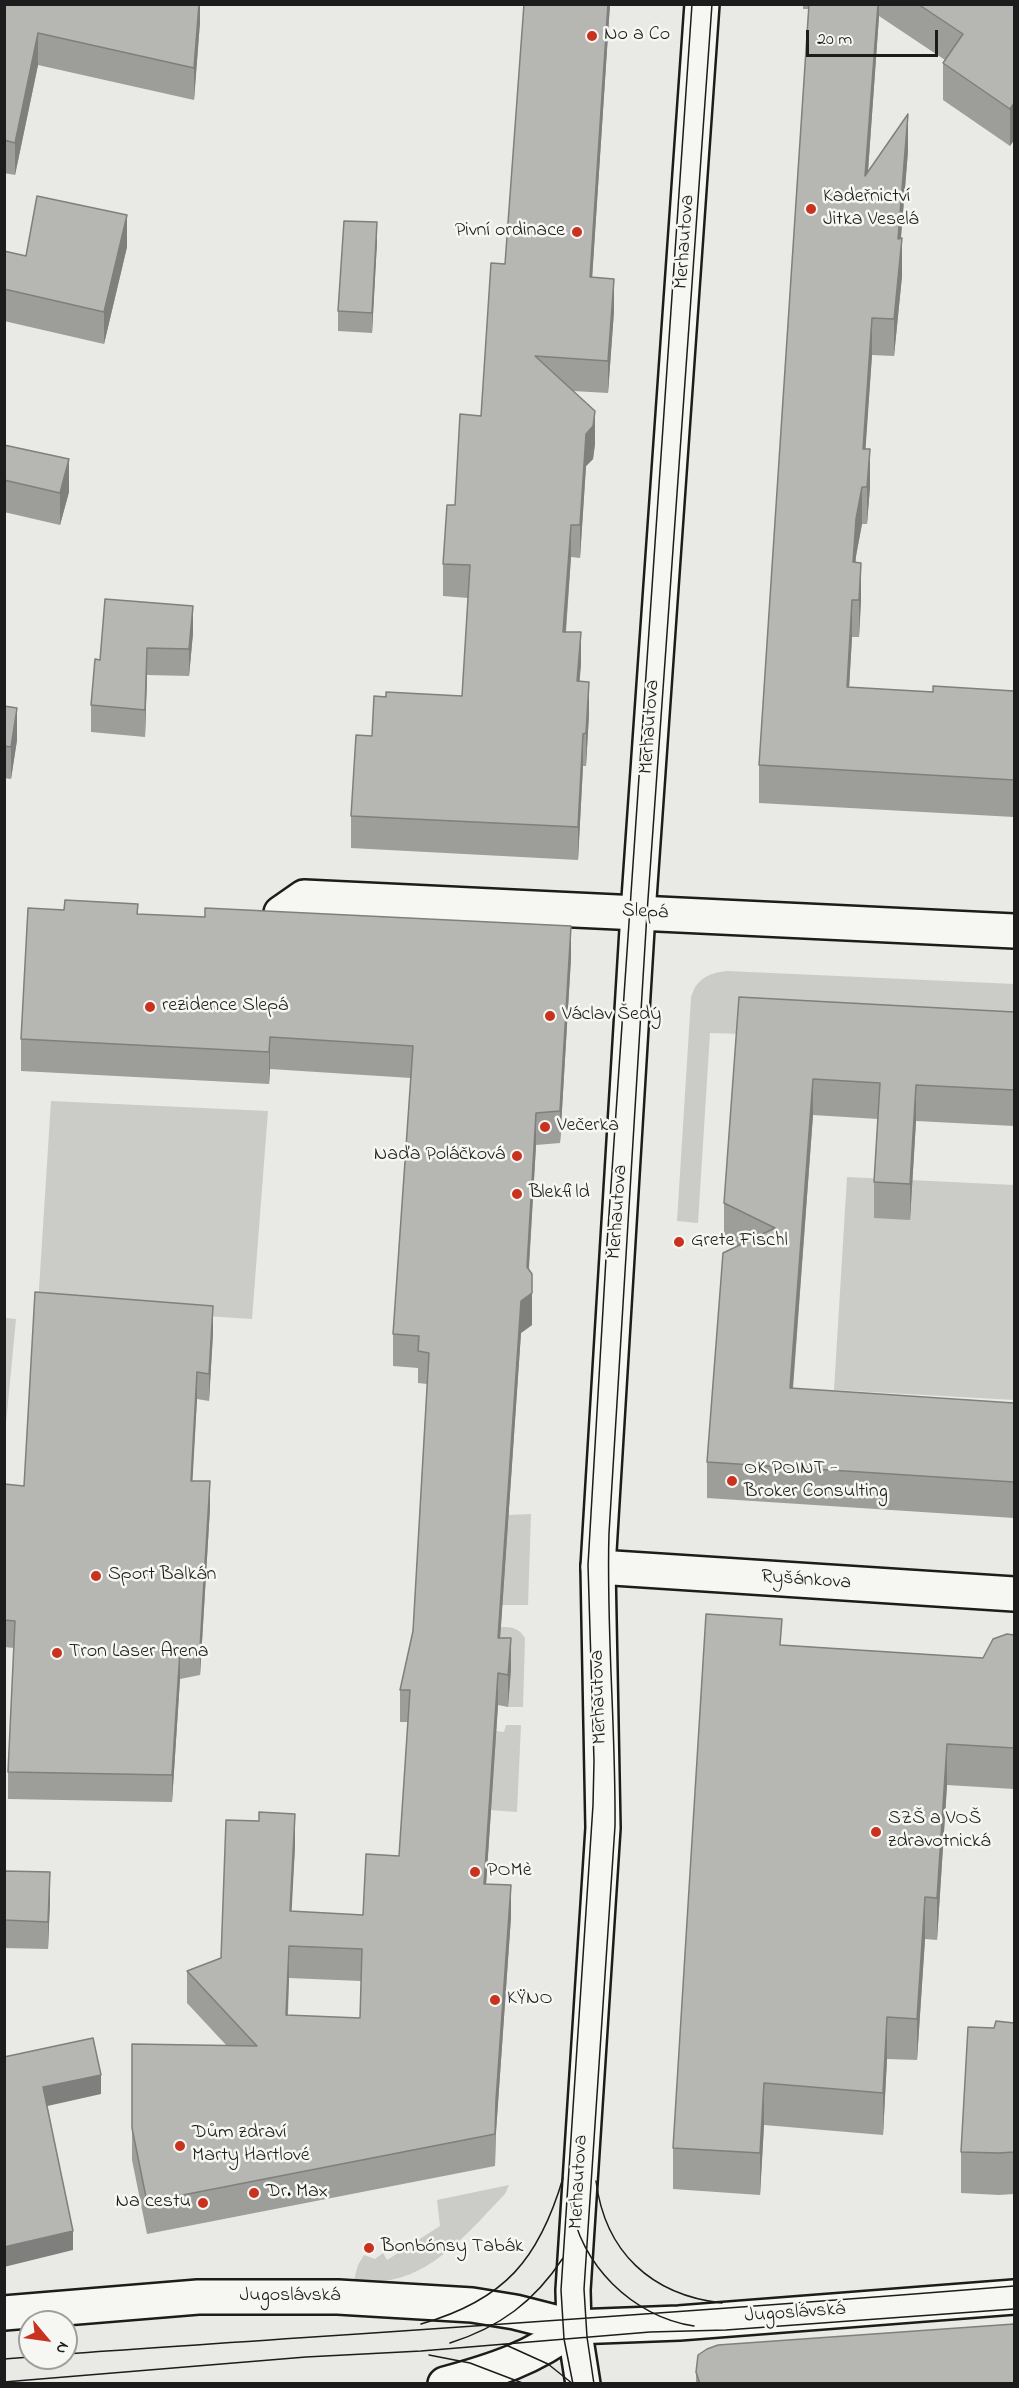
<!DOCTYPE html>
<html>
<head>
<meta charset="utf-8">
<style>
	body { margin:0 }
	#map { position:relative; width:1019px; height:2388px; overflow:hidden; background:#e9e9e5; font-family:"Indie Flower",sans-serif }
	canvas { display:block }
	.frame { position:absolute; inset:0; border:6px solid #1c1c1c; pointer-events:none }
	.north { position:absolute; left:18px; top:2310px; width:60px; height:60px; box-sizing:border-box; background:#f6f6f2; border:2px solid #9f9f9c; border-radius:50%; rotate:119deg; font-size:16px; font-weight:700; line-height:24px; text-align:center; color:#1c1c1c }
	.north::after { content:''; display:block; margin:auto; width:21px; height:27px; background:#c8321e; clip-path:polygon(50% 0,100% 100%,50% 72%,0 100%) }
	.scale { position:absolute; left:806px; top:30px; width:132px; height:27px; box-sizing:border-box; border:3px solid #1c1c1c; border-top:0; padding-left:8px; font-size:18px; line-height:21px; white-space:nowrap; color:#1c1c1c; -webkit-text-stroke:4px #f6f6f2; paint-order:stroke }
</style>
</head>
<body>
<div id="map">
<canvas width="1019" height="2388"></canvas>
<div class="frame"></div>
<div class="north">N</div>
<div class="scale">20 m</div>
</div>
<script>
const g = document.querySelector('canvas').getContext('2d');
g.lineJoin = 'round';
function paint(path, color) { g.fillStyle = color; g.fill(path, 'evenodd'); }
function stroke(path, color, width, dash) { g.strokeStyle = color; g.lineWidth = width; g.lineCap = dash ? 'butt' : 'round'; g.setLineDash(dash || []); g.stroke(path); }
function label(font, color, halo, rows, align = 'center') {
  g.font = font + ' "Indie Flower",sans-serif'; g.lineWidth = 5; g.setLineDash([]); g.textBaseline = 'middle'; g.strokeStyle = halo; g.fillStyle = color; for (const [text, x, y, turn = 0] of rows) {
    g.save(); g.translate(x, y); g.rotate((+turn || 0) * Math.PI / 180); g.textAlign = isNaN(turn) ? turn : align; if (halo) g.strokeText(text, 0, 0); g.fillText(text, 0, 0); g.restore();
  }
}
paint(new Path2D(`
	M727 971 1014 984V1042L710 1033 698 1223 677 1221 691 998C696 979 708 973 727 971Z
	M51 1101 268 1111 252 1319 38 1305Z
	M847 1177 1014 1185V1400L834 1390Z
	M5 1318 16 1319 5 1434 4 1318Z
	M531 1514 528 1605H501L508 1515Z
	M501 1627C512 1627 519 1628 525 1638L523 1707H508L511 1671 498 1670Z
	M506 1725H521L517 1812 489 1810 495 1731 504 1732Z
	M509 2185 505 2194C472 2228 433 2277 382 2281 372 2281 363 2280 354 2280L358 2265 364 2255 375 2259 383 2253 387 2260 440 2226 437 2200Z`), '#cbcbc7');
const minor = new Path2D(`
	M281 913 304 897 1014 931
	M598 1567 1014 1594
	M574 2327 679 2323 1014 2297`);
const tertiary = new Path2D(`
	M4 2313 198 2297H338L472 2305 515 2312 574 2327
	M445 2384C493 2371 534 2358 574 2327
	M583 2384 574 2327 573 2290 603 1828 598 1567 638 913 702 4`);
stroke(minor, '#1c1c1c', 38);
stroke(tertiary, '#1c1c1c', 38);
stroke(minor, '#f6f6f2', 33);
stroke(tertiary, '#f6f6f2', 33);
stroke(new Path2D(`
	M596 2181C605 2252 651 2295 722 2303
	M571 2203C579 2264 633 2317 694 2326
	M421 2324C505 2300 539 2259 563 2178
	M450 2343C500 2327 534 2302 563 2258
	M506 2345 548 2364 573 2384
	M66 2354C382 2332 699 2312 1014 2286
	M429 2355 470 2363 525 2384
	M4 2359 30 2357
	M4 2382 306 2357 421 2351 650 2332 726 2330 1014 2309
	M573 2384 564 2339 561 2290 593 1805 594 1761 588 1565 606 1258 692 4
	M594 2384 587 2337 584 2289 615 1826C616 1728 606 1630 609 1533L647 913 712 4`), '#1c1c1c', 1.5);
paint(new Path2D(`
	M4 4H200V22L194 100 38 65 15 175 4 173Z
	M524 4H610L592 278 614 311 608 393 573 391 595 444 593 459 586 466 580 558 571 557 566 632 581 664 579 681 589 714 586 766H583L578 860 351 848V816L372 736 386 697 462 696 468 598 443 596V564L455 505 481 416 505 264Z
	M803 4H1014V141V140L1010 146 943 100V63L945 60 879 16 868 171 908 151 901 238 902 276 894 356 872 355 865 449 870 487 867 524H862L856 556 855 562 861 600 859 637H852L849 687 933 692 1014 691V817L759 803V765L809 9H803Z
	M377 242 372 333 338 331V311Z
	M127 247 104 344 4 321V251L26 256Z
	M4 445 69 492 60 525 4 512Z
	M193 633 189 676 147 675 145 737 91 732V705L100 660Z
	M4 706 17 740 11 779 4 778Z
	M138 914 571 958 560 1143 536 1145 529 1269 532 1306V1325L521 1333 500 1638 511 1670 508 1707 498 1705 486 1884 511 1917 496 2132 495 2166 147 2234 132 2160V2044L227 2046 187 2003V1971L221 1958 295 1846 291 1911 363 1915 399 1856 408 1722H400V1690L413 1631 427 1384 418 1383V1368L393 1366V1334L411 1078 270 1069 269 1084 21 1071V1039ZM289 1978 361 1981 360 2018 288 2015Z
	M739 997 1014 1012V1126L916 1121 910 1220 874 1218V1182L878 1119 813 1115 793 1389 1014 1403V1518L707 1498V1462L739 1246 724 1238V1203Z
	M213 1333 209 1401 197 1399 192 1481 210 1508 200 1675 180 1679 172 1802 8 1799V1772L14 1648 4 1647V1484L24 1486Z
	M1014 1635V1789L947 1785 937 1940 925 1939 917 2060 887 2059 883 2135 764 2125 760 2195 673 2189V2148L782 1645 983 1658Z
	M4 1871 50 1900 48 1949 4 1948Z
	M1014 2023V2194L999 2195 961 2193V2152Z
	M696 2372 1014 2384H696Z`), '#9d9d9a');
paint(new Path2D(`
	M199 4H200V22L194 100V68Z
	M608 4H610L590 310V277Z
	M878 4H879V16L865 213V176Z
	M38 33V65L15 175V143Z
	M1014 103V140L1010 146V109Z
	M908 114V151L899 260 902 238V276L894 356V319L898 239Z
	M127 215V247L104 344V312Z
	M377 222V242L372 333V313Z
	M614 279V311L608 393V361Z
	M872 318V355L863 486V449Z
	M595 411V444L593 459 586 466 580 558V525L586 434Z
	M870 449V487L867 524V487Z
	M69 459V492L60 525V493Z
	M862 487V524L856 556 853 599V562L856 519Z
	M571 525V557L563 665V632Z
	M861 563V600L859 637V600Z
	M852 600V637L847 724V687Z
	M193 606V633L189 676V649Z
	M581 632V664L577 714V681Z
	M147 648V675L145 737V710Z
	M589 682V714L586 766V733Z
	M17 708V740L11 779V747Z
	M583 734V766L578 860V827Z
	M571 926V958L560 1143V1111Z
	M270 1037V1069L269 1084V1052Z
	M813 1079V1115L790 1424V1388Z
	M916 1085V1121L910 1220V1184Z
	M536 1113V1145L527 1296 532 1274V1325L521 1333 498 1670V1638L521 1301 527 1267Z
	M213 1306V1333L209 1401V1374Z
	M197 1372V1399L191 1508V1481Z
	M210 1481V1508L200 1675V1648Z
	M511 1638V1670L508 1707V1675Z
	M180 1651V1679L172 1802V1775Z
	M498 1673V1705L484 1916V1884Z
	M947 1744V1785L937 1940V1898Z
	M295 1814V1846L290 1943V1911Z
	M50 1872V1900L48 1949V1922Z
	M511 1885V1917L496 2132 495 2166 496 2100Z
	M925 1897V1939L917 2060V2019Z
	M289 1946V1978L286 2047V2015Z
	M887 2017V2059L883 2135V2093Z
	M101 2075V2094L43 2107V2087Z
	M764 2083V2125L760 2195V2153Z
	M73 2231V2250L4 2267V2247Z`), '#7f7f7d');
const building = new Path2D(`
	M4 4H199L194 68 38 33 15 143 4 140Z
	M524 4H608L590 277 614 279 608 361 535 356 595 411 593 426 586 434 580 525H571L563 632H581L577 681 589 682 586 733 583 734 578 827 351 816 356 735 372 736 374 696 386 697V692L462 696 470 565 443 564 447 505H455L460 414 481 416 491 263 505 264Z
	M809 4H878L865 176 908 114 898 239 902 238 894 319 872 318 863 449H870L867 487H862L856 519 853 562 861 563 859 600H852L847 687 933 692V686L1014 691V780L759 765Z
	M918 4H1014V104V103L1010 109 943 63 963 34Z
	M37 196 127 215 104 312 4 289V251L26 256Z
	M344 221 377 222 372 313 338 311Z
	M4 445 69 459 60 493 4 480Z
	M105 599 193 606 189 649 147 648 145 710 91 705 95 659 100 660Z
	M4 706 17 708 11 747 4 746Z
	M65 900 138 904 137 914 205 917V908L571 926 560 1111 536 1113 527 1267 532 1274V1293L521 1301 498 1638H511L508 1675 498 1673 484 1884 511 1885 496 2100 495 2134 147 2202 132 2128V2044L257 2046 187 1971 221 1958 226 1820 259 1821V1812L295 1814 290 1911 363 1915 366 1854 399 1856 410 1690H400L413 1631 429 1353 418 1351 419 1336 393 1334 413 1046 270 1037 269 1052 21 1039 28 908 64 910ZM289 1946 362 1949 360 2018 286 2015Z
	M739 997 1014 1012V1090L916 1085 910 1184 874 1182 880 1083 813 1079 790 1388 1014 1403V1482L707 1462 723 1253 775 1228 724 1203Z
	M35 1292 213 1306 209 1374 197 1372 191 1481H210L200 1648 180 1651 172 1775 8 1772 15 1621 4 1620V1484L24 1486Z
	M706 1614 782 1619 780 1645 983 1658 993 1639 1007 1634 1014 1635V1748L947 1744 937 1898 925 1897 917 2019 887 2017 883 2093 764 2083 760 2153 673 2148Z
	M4 1871 50 1872 48 1922 4 1920Z
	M996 2021 1014 2023V2152L999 2153 961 2152 968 2027 994 2028Z
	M93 2038 101 2075 43 2087 73 2231 4 2247V2057Z
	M1014 2324V2384H700L696 2372 698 2355 707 2349 718 2345Z`);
paint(building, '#b6b6b3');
stroke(building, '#7f7f7d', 1.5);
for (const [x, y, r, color] of [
	[592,36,6,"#c8321e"],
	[811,209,6,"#c8321e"],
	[577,232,6,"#c8321e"],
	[150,1007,6,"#c8321e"],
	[550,1016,6,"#c8321e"],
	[545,1127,6,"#c8321e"],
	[517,1156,6,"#c8321e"],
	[517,1194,6,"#c8321e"],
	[679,1242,6,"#c8321e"],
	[732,1481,6,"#c8321e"],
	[96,1576,6,"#c8321e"],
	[57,1653,6,"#c8321e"],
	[876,1832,6,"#c8321e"],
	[475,1872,6,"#c8321e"],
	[495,2000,6,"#c8321e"],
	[180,2146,6,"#c8321e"],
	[254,2193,6,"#c8321e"],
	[203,2203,6,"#c8321e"],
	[369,2248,6,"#c8321e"]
]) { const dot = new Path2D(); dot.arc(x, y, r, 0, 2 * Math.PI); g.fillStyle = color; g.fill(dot); stroke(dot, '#f6f6f2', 2); }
label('20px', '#1c1c1c', '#f6f6f2', [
	["No a Co",604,36],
	["Kadeřnictví",823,198],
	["Jitka Veselá",823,221],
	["Pivní ordinace",565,232,"right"],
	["rezidence Slepá",162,1007],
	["Václav Šedý",562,1016],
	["Večerka",557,1127],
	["Naďa Poláčková",505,1156,"right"],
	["Blekfild",529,1194],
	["Grete Fischl",691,1242],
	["OK POINT -",744,1470],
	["Broker Consulting",744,1493],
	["Sport Balkán",108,1576],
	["Tron Laser Arena",69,1653],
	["SZŠ a VOŠ",888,1820],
	["zdravotnická",888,1843],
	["POMè",487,1872],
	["KŸNO",507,2000],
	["Dům zdraví",192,2134],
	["Marty Hartlové",192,2157],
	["Dr. Max",266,2193],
	["Na cestu",191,2203,"right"],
	["Bonbónsy Tabák",381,2248]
], 'left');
label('20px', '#1c1c1c', '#f6f6f2', [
	["Merhautova",686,242,-86],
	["Merhautova",651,727,-86],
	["Slepá",645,913,3],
	["Merhautova",619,1212,-86],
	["Ryšánkova",806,1581,4],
	["Merhautova",600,1697,-92],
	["Merhautova",580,2182,-87],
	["Jugoslávská",290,2297],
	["Jugoslávská",795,2314,-4]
]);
</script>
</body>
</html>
